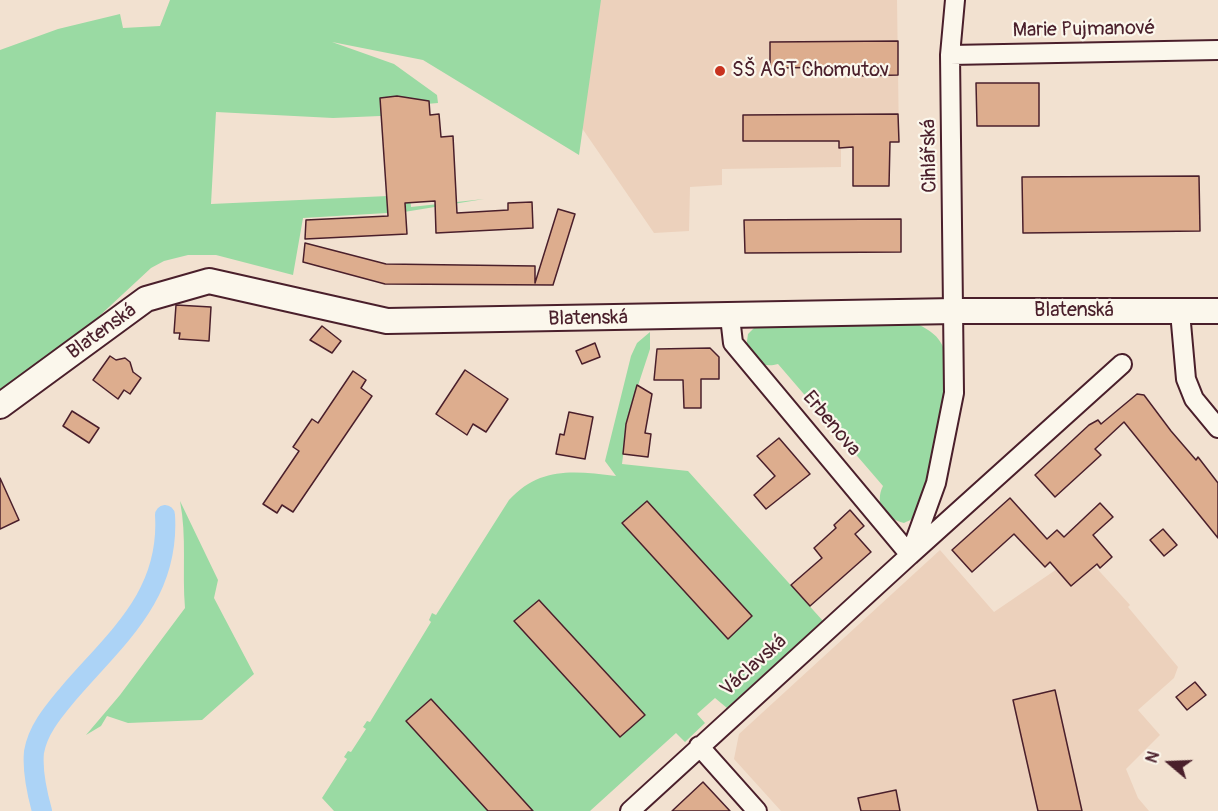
<!DOCTYPE html>
<html>
<head>
<meta charset="utf-8">
<style>
	body { margin:0 }
	#map { position:relative; width:1218px; height:811px; overflow:hidden; background:#f2e1d0; font-family:Pangolin,sans-serif }
	canvas { display:block }
	.north { position:absolute; left:1140px; top:733px; width:60px; height:60px; -webkit-text-stroke:4px #fbf7ec; paint-order:stroke; rotate:289deg; font-size:16px; font-weight:700; line-height:24px; text-align:center; color:#4a1f2b }
	.north::after { content:''; display:block; margin:auto; width:21px; height:27px; background:#4a1f2b; clip-path:polygon(50% 0,100% 100%,50% 72%,0 100%) }
</style>
</head>
<body>
<div id="map">
<canvas width="1218" height="811"></canvas>
<div class="north">N</div>
</div>
<script>
const g = document.querySelector('canvas').getContext('2d');
g.lineJoin = 'round';
function paint(path, color) { g.fillStyle = color; g.fill(path, 'evenodd'); }
function stroke(path, color, width, dash) { g.strokeStyle = color; g.lineWidth = width; g.lineCap = dash ? 'butt' : 'round'; g.setLineDash(dash || []); g.stroke(path); }
function label(font, color, halo, rows, align = 'center') {
  g.font = font + ' Pangolin,sans-serif'; g.lineWidth = 4.5; g.setLineDash([]); g.textBaseline = 'middle'; g.strokeStyle = halo; g.fillStyle = color; for (const [text, x, y, turn = 0] of rows) {
    g.save(); g.translate(x, y); g.rotate((+turn || 0) * Math.PI / 180); g.textAlign = isNaN(turn) ? turn : align; if (halo) g.strokeText(text, 0, 0); g.fillText(text, 0, 0); g.restore();
  }
}
paint(new Path2D(`
	M494 0H897L899 142H885V147L841 148V167L722 169V185L690 187 689 231 654 233Z
	M940 550 994 612 1082 552 1130 605 1128 607 1178 667 1174 678 1138 710 1160 735 1126 769 1138 798 1149 811H781L734 759 739 734Z`), '#ecd1bc');
paint(new Path2D(`
	M170 0H601L579 155 423 60 332 42 394 64 437 95 438 103 426 104 427 114 333 118 216 112 211 204 410 195 411 207 484 199 404 212 303 218 293 275 216 255H188L164 261 151 268 95 320 34 370 0 392V50L58 29 120 14 123 28 160 26Z
	M912 322C927 328 940 335 945 352 952 379 930 491 915 515 912 520 908 521 904 523 885 518 874 504 883 486L778 364C761 369 755 359 746 348L748 334 754 328Z
	M650 332V349L628 416 622 464 688 471 823 621 727 708 715 698 697 714 705 723 685 742 676 733 590 811H334L322 798 347 759 344 757 348 751 351 752 366 729 363 727 367 721 370 722 431 622 429 620 432 613 436 615 509 500C540 466 575 471 616 476L605 461 631 356 637 343Z
	M180 501 218 580 214 598 254 674 202 720 128 723 107 716 101 726 86 735 120 695 185 608C182 572 187 537 180 501Z`), '#9adaa3');
stroke(new Path2D(`
	M42 811C37 793 32 772 34 752 38 729 54 711 68 694 116 638 170 596 165 515`), '#acd3f6', 20);
const building = new Path2D(`
	M898 41V75L857 76V67L770 68V42Z
	M976 83H1039V126H977Z
	M397 96 429 101 430 115 439 114 441 137 453 136 457 213 508 210V203L532 202 533 228 436 233 435 201 405 203 407 234 305 239 306 220 388 216 380 98Z
	M898 114 899 142H890L889 186H853V147L839 148V141H743V115Z
	M1199 176 1200 231 1023 233 1022 177Z
	M558 209 575 214 553 285 385 284 303 262 305 243 386 264 535 266V283Z
	M901 219V252L745 253 744 220Z
	M176 305 211 307 209 341 179 339 180 333H174Z
	M322 326 341 341 332 353 310 340Z
	M595 343 600 357 582 364 576 351Z
	M710 348 719 357V379H701V408H684L683 380H654L657 349Z
	M110 356 116 360 125 358 130 362 133 372 141 378 130 394 124 390 118 399 93 380Z
	M465 370 508 399 486 432 473 424 467 435 436 414Z
	M353 371 366 380 361 388 372 396 293 512 282 505 277 513 263 504 299 451 293 447 312 419 318 423Z
	M637 385 652 394 645 433 651 434 648 457 623 454 626 424Z
	M1137 394 1144 395 1171 431 1196 460 1198 457 1218 483V538L1124 422 1095 449 1101 455 1055 497 1035 475 1089 425 1098 420 1101 424Z
	M72 411 99 428 89 443 63 426Z
	M569 412 593 417 585 459 556 454 560 434 564 435Z
	M779 438 810 474 766 509 754 495 775 476 757 456Z
	M0 478 19 520 0 529Z
	M1010 498 1047 539 1057 530 1064 537 1100 503 1113 517 1093 535 1112 557 1100 568 1097 564 1071 586 1050 562 1045 567 1014 534 972 572 952 550Z
	M647 501 752 616 728 639 622 523Z
	M850 510 864 526 855 534 871 552 810 606 791 585 822 558 814 548 836 528 834 525Z
	M1163 529 1177 545 1164 556 1150 540Z
	M539 600 645 715 620 737 514 621Z
	M1195 682 1206 695 1187 710 1176 697Z
	M1055 690 1082 811H1038L1013 700Z
	M431 699 466 737 533 811H488L406 721Z
	M703 782 730 811H672Z
	M896 790 900 811H861L858 798Z`);
paint(building, '#ddad8e');
stroke(building, '#4a1f2b', 1.5);
const street = new Path2D(`
	M950 55 1218 50
	M1180 312 1186 379 1194 399 1218 428
	M730 317 733 343 910 555 1122 364
	M699 746 757 811
	M630 811 910 555 936 483 954 393 950 55 955 0`);
const secondary = new Path2D(`
	M0 406 146 299 209 281 387 321 955 311H1218`);
stroke(street, '#4a1f2b', 22);
stroke(secondary, '#4a1f2b', 28);
stroke(street, '#fbf7ec', 18);
stroke(secondary, '#fbf7ec', 24);
for (const [x, y, r, color] of [
	[720,71,6,"#c8321e"]
]) { const dot = new Path2D(); dot.arc(x, y, r, 0, 2 * Math.PI); g.fillStyle = color; g.fill(dot); stroke(dot, '#fbf7ec', 2); }
label('20px', '#4a1f2b', '#fbf7ec', [
	["Marie Pujmanové",1084,30,-1],
	["Cihlářská",930,156,-91],
	["Blatenská",1074,311],
	["Blatenská",588,319,-1],
	["Blatenská",102,332,-36],
	["Erbenova",831,424,50],
	["Václavská",754,666,-42]
]);
label('20px', '#4a1f2b', '#fbf7ec', [
	["SŠ AGT Chomutov",732,71]
], 'left');
</script>
</body>
</html>
